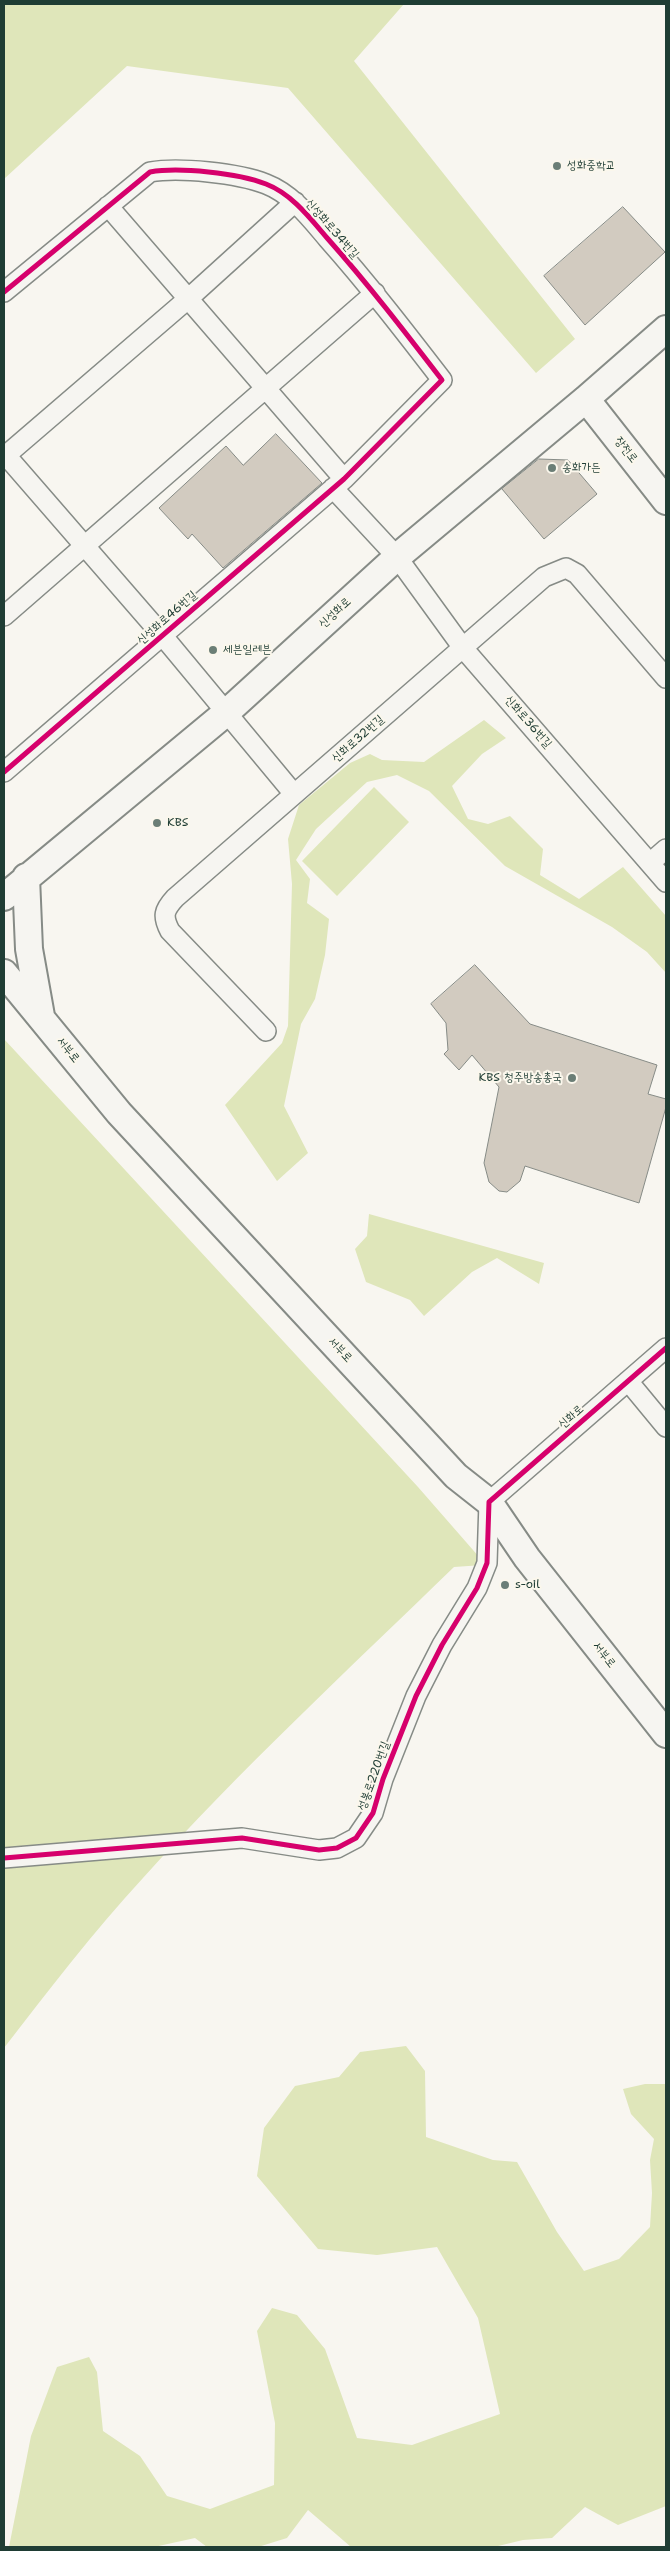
<!DOCTYPE html>
<html>
<head>
<meta charset="utf-8">
<style>
	body { margin:0 }
	#map { position:relative; width:670px; height:2551px; overflow:hidden; background:#f8f6f0; font-family:"Shantell Sans",sans-serif }
	canvas { display:block }
	.frame { position:absolute; inset:0; border:5px solid #1f3d34; pointer-events:none }
</style>
</head>
<body>
<div id="map">
<canvas width="670" height="2551"></canvas>
<div class="frame"></div>
</div>
<script>
const g = document.querySelector('canvas').getContext('2d');
g.lineJoin = 'round';
function paint(path, color) { g.fillStyle = color; g.fill(path, 'evenodd'); }
function stroke(path, color, width, dash) { g.strokeStyle = color; g.lineWidth = width; g.lineCap = dash ? 'butt' : 'round'; g.setLineDash(dash || []); g.stroke(path); }
function label(font, color, halo, rows, align = 'center') {
  g.font = font + ' "Shantell Sans","Poor Story",sans-serif'; g.lineWidth = 4; g.setLineDash([]); g.textBaseline = 'middle'; g.strokeStyle = halo; g.fillStyle = color; for (const [text, x, y, turn = 0] of rows) {
    g.save(); g.translate(x, y); g.rotate((+turn || 0) * Math.PI / 180); g.textAlign = isNaN(turn) ? turn : align; if (halo) g.strokeText(text, 0, 0); g.fillText(text, 0, 0); g.restore();
  }
}
paint(new Path2D(`
	M4 4H404L354 61 575 339 536 373 288 88 127 66 4 179Z
	M484 720 506 738 482 754 452 786 468 819 488 824 510 816 543 849 540 875 579 899 623 867 666 916V973L647 952 612 927 505 866 429 791 397 775 367 782 316 829 296 860 310 879 307 903 329 919 325 955 315 999 301 1024 284 1106 308 1153 277 1181 225 1105 282 1043 288 1026 292 884 288 839 299 805 350 763 370 754 382 760 424 762Z
	M374 787 409 822 337 896 302 861Z
	M4 1039 418 1487 480 1558 483 1565 454 1567C349 1669 241 1769 143 1878 93 1932 49 1990 4 2048Z
	M369 1214 544 1263 539 1284 497 1258 472 1272 424 1316 410 1300 366 1282 355 1249 367 1236Z
	M406 2046 425 2071 426 2137 493 2160 517 2162 557 2232 584 2271 619 2259 650 2227 652 2193 650 2160 654 2139 631 2114 623 2089 645 2084H666V2506L618 2525 585 2507 552 2538 523 2540 494 2547H351L308 2510 287 2538 258 2547H207L195 2538 154 2547H9L31 2436 57 2367 89 2357 97 2372 103 2431 140 2456 167 2496 210 2509 274 2485 275 2423 257 2331 272 2308 297 2315 325 2349 357 2438 412 2445 500 2414 478 2318 437 2247 377 2255 318 2249 257 2176 264 2128 295 2086 339 2077 360 2052Z`), '#dfe6ba');
const building = new Path2D(`
	M623 207 665 252 585 325 544 276Z
	M276 434 322 483 223 568 192 534 188 539 159 508 226 446 243 465Z
	M539 459 568 460 597 494 544 539 502 489Z
	M475 965 530 1024 657 1065 648 1094 666 1099V1107L639 1203 525 1166 520 1181 507 1192 499 1191 489 1182 484 1163 499 1087 472 1055 459 1070 444 1054 448 1050 446 1023 431 1004Z`);
paint(building, '#d2cbc0');
stroke(building, '#868b86', 1);
const street = new Path2D(`
	M108 206 344 479
	M4 292 150 172C179 167 238 173 266 184 292 194 310 218 328 239 368 284 405 332 442 380L344 479 4 772
	M4 453 162 635 294 794
	M4 457 189 298 295 202
	M333 488 397 557 463 648 666 882
	M4 616 375 293
	M650 863 666 849
	M266 1031 170 931C162 916 164 910 175 898L544 577 566 568 577 574 666 678
	M628 1381 666 1427
	M4 1858 242 1838 319 1850 337 1848 356 1838 373 1813 383 1779 416 1696 442 1645 477 1588 487 1563 489 1502 666 1348`);
const secondary = new Path2D(`
	M586 399 666 501
	M26 877 29 949 41 1016
	M4 897 227 712 397 557 586 399 666 329
	M4 973 119 1113 456 1476 489 1502 527 1558 666 1734`);
stroke(street, '#868b86', 22);
stroke(secondary, '#868b86', 30);
stroke(street, '#f6f5f1', 19);
stroke(secondary, '#f6f5f1', 26);
stroke(new Path2D(`
	M4 292 150 172C179 167 238 173 266 184 292 194 310 218 328 239 368 284 405 332 442 380L344 479 4 772
	M4 1858 242 1838 319 1850 337 1848 356 1838 373 1813 383 1779 416 1696 442 1645 477 1588 487 1563 489 1502 666 1348`), '#d6006c', 5);
for (const [x, y, r, color] of [
	[557,166,5,"#6b7e76"],
	[552,468,5,"#6b7e76"],
	[213,650,5,"#6b7e76"],
	[157,823,5,"#6b7e76"],
	[572,1078,5,"#6b7e76"],
	[505,1585,5,"#6b7e76"]
]) { const dot = new Path2D(); dot.arc(x, y, r, 0, 2 * Math.PI); g.fillStyle = color; g.fill(dot); stroke(dot, '#fbf7ec', 2); }
label('12px', '#1f3d34', '#fbf7ec', [
	["성화중학교",567,166],
	["송화가든",562,468],
	["세븐일레븐",223,650],
	["KBS",167,823],
	["KBS 청주방송총국",562,1078,"right"],
	["s-oil",515,1585]
], 'left');
label('12px', '#1f3d34', '#fbf7ec', [
	["신성화로34번길",332,229,49],
	["장전로",626,450,52],
	["신성화로",335,613,-42],
	["신성화로46번길",167,618,-41],
	["신화로36번길",528,722,49],
	["신화로32번길",358,739,-41],
	["서부로",68,1050,51],
	["서부로",340,1350,47],
	["신화로",571,1417,-41],
	["서부로",604,1655,52],
	["성봉로220번길",374,1776,-70]
]);
</script>
</body>
</html>
